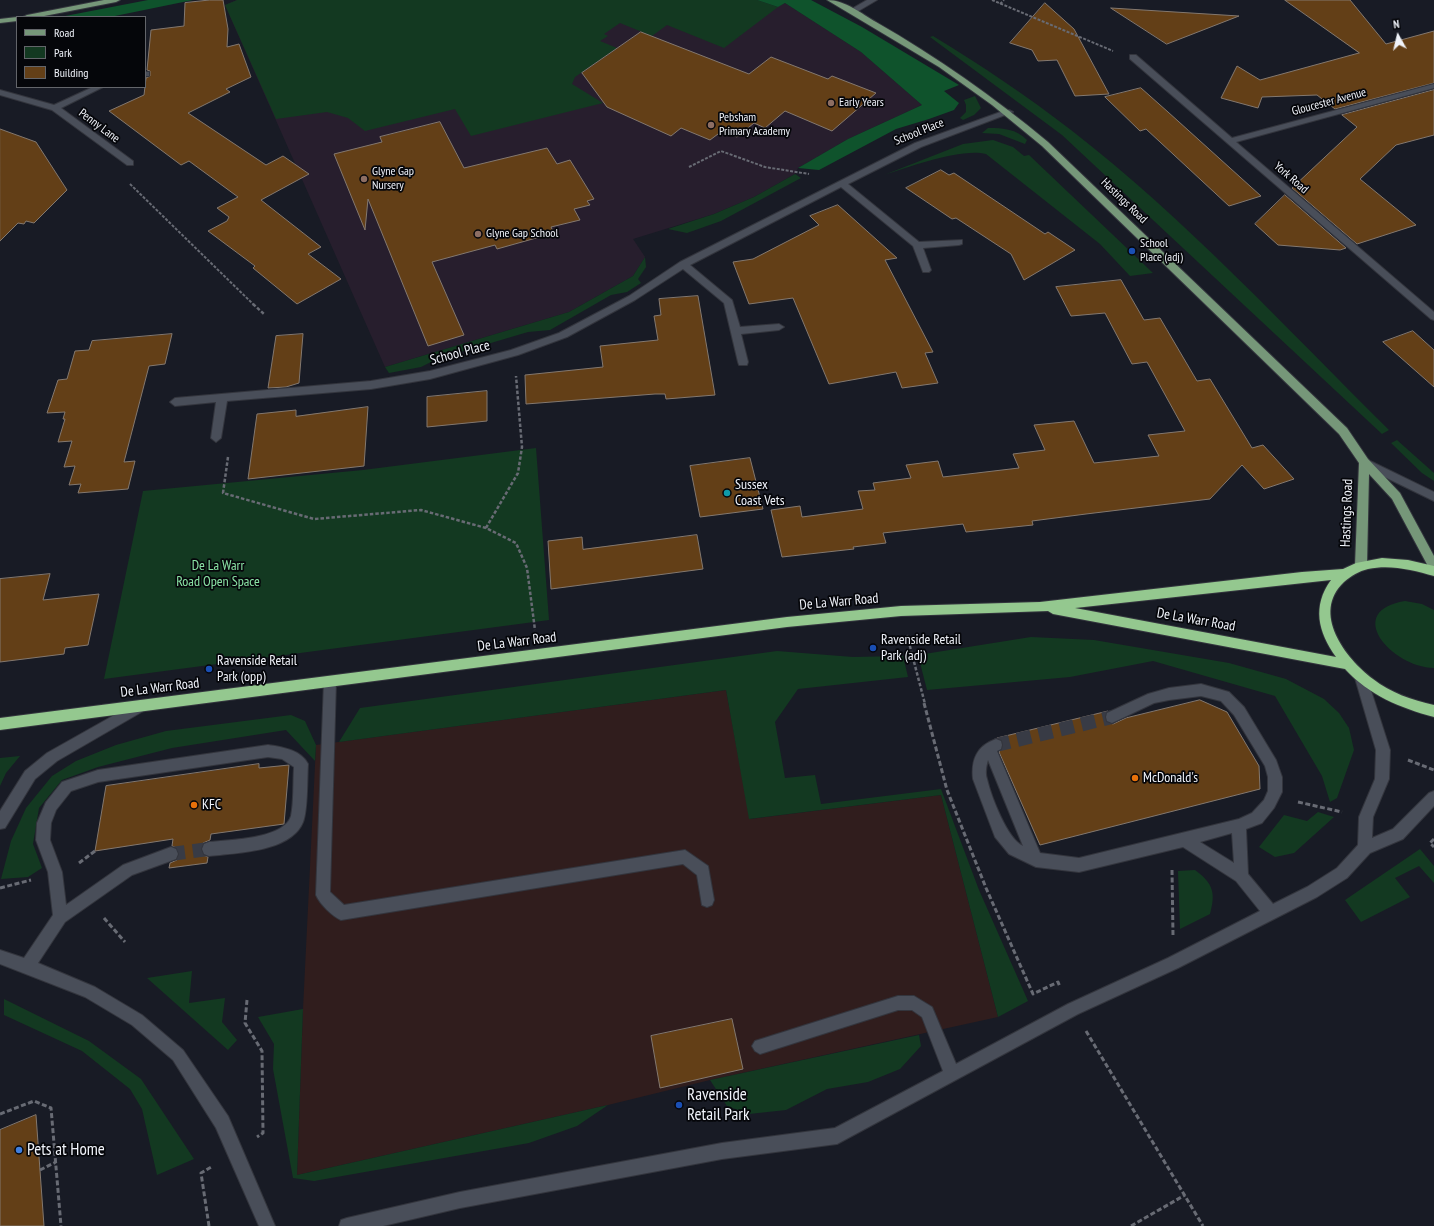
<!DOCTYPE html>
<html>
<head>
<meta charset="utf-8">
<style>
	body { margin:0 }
	#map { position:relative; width:1434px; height:1226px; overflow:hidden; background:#181b25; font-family:"PT Sans Narrow",sans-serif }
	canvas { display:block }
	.legend { position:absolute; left:16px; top:16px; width:130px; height:72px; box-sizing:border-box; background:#05060a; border:1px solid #63656a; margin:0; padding:5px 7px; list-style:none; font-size:12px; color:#f0f3fa }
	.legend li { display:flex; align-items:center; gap:8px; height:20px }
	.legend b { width:20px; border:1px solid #63656a }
	.north { position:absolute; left:1378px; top:16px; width:40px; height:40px; -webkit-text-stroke:3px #05060a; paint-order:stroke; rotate:352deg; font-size:11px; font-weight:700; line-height:16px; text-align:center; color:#f0f3fa }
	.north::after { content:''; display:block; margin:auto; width:14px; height:18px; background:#f0f3fa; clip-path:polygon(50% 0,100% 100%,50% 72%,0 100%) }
</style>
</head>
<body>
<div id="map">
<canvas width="1434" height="1226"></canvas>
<ul class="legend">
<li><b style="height:5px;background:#769779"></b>Road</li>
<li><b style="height:11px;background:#133921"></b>Park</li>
<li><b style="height:11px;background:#633f17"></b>Building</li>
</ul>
<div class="north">N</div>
</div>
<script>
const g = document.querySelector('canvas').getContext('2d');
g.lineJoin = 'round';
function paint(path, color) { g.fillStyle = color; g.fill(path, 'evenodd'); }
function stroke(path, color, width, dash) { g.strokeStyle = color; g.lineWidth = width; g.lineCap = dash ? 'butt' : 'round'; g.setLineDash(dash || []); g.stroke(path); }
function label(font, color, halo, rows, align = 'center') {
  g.font = font + ' "PT Sans Narrow",sans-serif'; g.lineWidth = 3.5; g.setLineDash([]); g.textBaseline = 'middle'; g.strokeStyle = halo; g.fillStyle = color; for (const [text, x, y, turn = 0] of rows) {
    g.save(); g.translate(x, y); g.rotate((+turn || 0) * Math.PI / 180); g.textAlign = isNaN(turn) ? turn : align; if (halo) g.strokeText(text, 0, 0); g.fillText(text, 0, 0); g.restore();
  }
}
paint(new Path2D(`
	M726 690 750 819 941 795 998 1017 710 1080 608 1105 297 1175 303 1009 316 745Z`), '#301d1d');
paint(new Path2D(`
	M237 0H757L777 7 785 3 861 52 922 105 848 139 798 168 795 174 754 197 714 214 633 239 645 257 633 276 569 312 385 367 225 5Z`), '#271e2d');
paint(new Path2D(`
	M237 0H757L778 7 724 48 667 25 652 36 620 23 604 34 608 36 600 41 617 48 575 77 572 84 603 103 471 136 455 109 365 131 348 118 327 112 276 119 225 5Z
	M933 36C981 65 1027 96 1071 130 1186 219 1286 328 1389 430L1382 434 1062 135 930 37Z
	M975 96 981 108 974 115 963 120 960 118 966 112V105L964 100Z
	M988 128C1004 128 1016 129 1027 140L1025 144 999 134 982 133Z
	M993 140 1013 147 1024 156 1029 155 1153 273 1130 276 1100 244 986 154C960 148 910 167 884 175L963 144Z
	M795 174 801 178 721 221 687 233 668 229 714 214 754 197Z
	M645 257 646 267 638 279 641 283 627 292 611 295 550 330 528 332 437 359 421 367 389 373 385 367 569 312 633 276Z
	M1397 440 1434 473V481L1422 473 1391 443Z
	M536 448 549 620 104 679 143 491 363 470Z
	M1405 601 1422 604 1434 610V668C1391 667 1343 611 1405 601Z
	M1031 637 1094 640 1229 663 1286 679 1324 699 1339 713 1349 728 1354 750 1337 798 1330 802 1322 776 1275 696 1153 661 1070 677 927 690 918 655Z
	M777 651 853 657 903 656 908 677 798 689 775 722 785 778 815 775 821 804 941 789 979 890 1028 1001 998 1017 941 795 749 819 726 690 339 742 360 708Z
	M291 715 305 721 316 745 315 761 286 730 172 748 98 767 62 780 39 808 33 844 42 868 28 877 1 879 11 841 26 808 52 776 76 761 116 745 166 731Z
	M20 756 6 773 0 786V758Z
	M1318 812 1334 817 1294 853 1275 857 1259 847 1284 815 1307 821Z
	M1420 849 1434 866V883L1419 866 1395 878 1410 897 1361 922 1345 900Z
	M1195 870C1213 883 1216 893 1210 914L1180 929 1178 871Z
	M192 971 189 1003 225 998 222 1022 237 1040 228 1050 147 978Z
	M4 999 89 1041 141 1079 194 1159 157 1175 142 1109 130 1089 82 1051 4 1015Z
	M303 1009 297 1175 608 1105 577 1126 529 1143 314 1181 293 1178 273 1069 274 1044 258 1017Z
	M919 1035 921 1046 900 1069 868 1082 827 1089 786 1110 749 1114 727 1106 710 1080Z`), '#133921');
paint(new Path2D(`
	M148 0H193L110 17H60Z
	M757 0H811L862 27 959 85 944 91 959 103 954 110 929 119 896 129 819 170 798 168 848 139 922 105 861 52 785 3 778 7Z`), '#0f532c');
const building = new Path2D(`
	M210 0H223L228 29 227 47 239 44 251 77 226 89 230 92 188 113 266 165 283 156 309 174 261 200 321 247 308 254 341 279 297 304 253 268 255 266 208 231 227 221 229 217 217 208 238 197 189 161 181 165 109 111 144 95 146 78 150 76V71L147 70 151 30 184 26 185 3Z
	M1285 0H1350L1386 44 1434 31V83L1335 109 1317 95 1262 97 1258 108 1221 98 1237 66 1260 80 1359 53Z
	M1045 3 1074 29 1109 94 1075 96 1057 60 1038 61 1032 50 1010 43Z
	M1111 8 1239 16 1167 44Z
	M641 32 749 74 771 57 828 79 832 76 876 93 832 131 785 111 765 128 754 123 737 137 722 131 710 140 681 128 671 136 607 107 582 73Z
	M1141 88 1168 112 1261 196 1229 206 1146 129 1140 131 1105 97Z
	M1434 90V135L1396 145 1360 179 1416 225 1357 244 1292 188 1357 127 1342 115Z
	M440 122 464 168 547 148 557 164 570 160 594 199 587 201 590 205 574 209 580 220 551 227 554 233 497 249 495 245 432 262 464 335 428 346 368 199 365 230 334 154 382 142 380 137Z
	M0 129 36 142 67 190 34 223 26 221 24 224 18 223 0 241Z
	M941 170 949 175 954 173 1045 234 1048 232 1075 250 1024 280 1011 254 956 218 952 219 906 188Z
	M1285 195 1346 248 1340 250 1278 245 1255 224Z
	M838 205 897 258 885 260 933 352 925 353 938 383 902 388 896 372 829 384 793 298 749 304 733 262 753 259 819 225 810 216Z
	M1121 280 1144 320 1160 318 1197 381 1210 379 1252 448 1263 445 1294 479 1264 489 1242 465 1210 499 1086 514 1032 521 1033 525 966 532 963 524 883 533 886 543 853 547 854 549 782 557 771 510 800 506 802 517 863 509 858 491 875 490 873 483 911 478 906 465 938 461 943 477 1019 468 1013 454 1045 450 1034 425 1074 421 1094 463 1159 456 1148 435 1185 431 1147 362 1132 364 1105 313 1071 316 1056 287Z
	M698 296 715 395 666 399 665 394H655L526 404 525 375 603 367 600 346 658 340 654 316 661 315 659 299Z
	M1413 331 1434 350V387L1383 342Z
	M172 334 165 364 149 366 124 462 135 461 128 489 78 493 81 484 69 485 75 466 64 467 72 441 58 442 65 419H63L65 412 47 413 58 380 67 379 75 351 89 350 92 341Z
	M303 334 299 383 286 387 268 388 276 336Z
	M487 391V421L427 427V397Z
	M368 407 364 466 248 479 257 414 296 410V416Z
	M750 458 763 509 700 517 690 466Z
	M697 535 703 569 551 589 548 541 582 537 583 549Z
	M50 574 43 600 99 594 88 645 65 648 64 654 0 662V579Z
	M1200 700 1227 712 1259 766 1260 789 1040 845 999 752 1002 749V741L997 738 1108 711 1106 713V721L1113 724 1126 718Z
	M259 764V768L289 765 284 824 211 834 210 840 203 843 201 848 203 855 208 857 207 863 169 868 170 863 177 860 179 855 177 848 172 846 173 839 95 851 106 786Z
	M732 1019 743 1069 660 1088 651 1036Z
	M36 1115 44 1226H0V1130Z`);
paint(building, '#633f17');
stroke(building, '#83786f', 1);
stroke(new Path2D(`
	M996 745 1112 717
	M171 854 209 849`), '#383b45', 14, [14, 8]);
const minor = new Path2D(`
	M867 0H877L855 13 848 11Z
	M1130 55H1136L1232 138 1434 84V88L1236 142 1434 312V320L1431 319 1130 59Z
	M145 72H149V76H145Z
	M93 87H103L61 108 133 161V165H127L52 110 0 95V90L54 105Z
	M1006 110H1009L1013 112 921 147 848 184 919 242 962 240V244L959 245 923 248 931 270 929 272H923L913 246 841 187 690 265 732 300 740 327 779 324 784 327 779 330 741 334 748 362 747 365H739L738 362 724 303 683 269 635 300 567 337 518 355 430 379 371 389 227 401 221 438 216 442 211 438 216 402 175 406 170 402 175 398 371 381 430 371 511 350 559 333 629 296 680 262 915 143Z
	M1364 458 1434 492V501L1360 465 1359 462 1360 459Z
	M1361 673 1365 674 1367 678 1390 750 1389 779 1373 817 1372 838 1393 829 1429 793 1434 791V806L1403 839 1370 853 1347 878 1317 897 1178 968 1078 1014 837 1144 722 1159 460 1208 383 1226H339L341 1220 347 1218 460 1192 722 1143 835 1128 943 1071 922 1017 912 1010H898L760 1054 755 1051 752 1046 755 1041 898 996H914L932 1007 956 1064 1068 1004 1168 958 1260 911 1236 881 1183 847 1079 872 1036 867 1009 854 995 837 973 779C971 759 977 746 996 739L1001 741 1002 745 1001 749 997 751 1040 853 1079 858 1239 819 1252 813 1264 800 1268 791V777L1265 766 1234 715 1221 701 1201 696 1169 700 1154 703 1112 723 1107 721 1106 717 1107 713 1148 694 1169 688 1201 684 1229 692 1244 707 1276 760 1282 777V792L1274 808 1262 823 1246 829 1248 874 1273 904 1307 887 1337 868 1358 845 1359 817 1375 779 1376 750 1355 678 1357 674ZM988 760 1023 846C1007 839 991 796 987 779 985 773 986 767 988 760ZM1232 833 1234 863 1200 842Z
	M330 676 334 677 336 681 330 892 344 905 685 850 708 866 714 900 712 905 707 907 702 905 697 875 683 864 341 920C332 916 320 904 316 895L324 681 326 677Z
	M141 700 145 702 147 706 145 710 57 761 35 779 5 828 0 829V811L25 771 47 753Z
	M268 745C282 747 301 750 308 764 307 778 308 810 303 822 291 852 236 853 209 856L204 854 202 849 204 844 209 842C229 840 284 839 291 816 294 802 293 781 294 767L282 759 268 757 98 782 71 791 56 810 51 823 50 840 62 872 66 905 123 865 171 847 176 849 178 854 176 859 132 875 65 922 38 963 95 987 142 1015 183 1050 228 1116 275 1226H259L216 1128 173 1060 132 1025 85 997 0 964V950L24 958 53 915 48 872 36 840 37 823 46 802 62 782 98 770Z`);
const major = new Path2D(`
	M104 0H120L116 2 39 17H23L27 15Z
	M827 0C845 0 862 14 876 22 937 57 994 97 1048 142L1347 428 1368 459 1400 493 1434 556V572L1430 570 1392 499 1369 474 1367 565 1365 568H1357L1355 565 1359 463 1339 434 1042 146 992 105 939 67Z
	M17 17V21L0 23V19Z`);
const highway = new Path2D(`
	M1382 558 1408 560 1434 566V576C1413 570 1390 564 1368 569 1359 571 1351 576 1344 582 1311 613 1345 658 1373 679 1391 693 1412 700 1434 705V717C1400 708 1369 695 1345 669L1053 614 1048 611 901 616 787 627 0 730V718L787 617 901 606 1040 602 1302 572 1343 569 1356 563ZM1331 580C1312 606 1318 632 1336 657L1075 608Z`);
stroke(minor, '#33353d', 2);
stroke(major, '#33353d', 2);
stroke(highway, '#33353d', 2);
stroke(new Path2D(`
	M992 0 1113 51
	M1000 4 1004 0
	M689 167 721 151 765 167 809 174
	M130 184 254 305`), '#686b74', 2, [3, 1.5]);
stroke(new Path2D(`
	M253 304 264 314
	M228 457 223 493 314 519 421 510 486 528 516 543 527 568 535 630
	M486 528 518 473 522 447 516 376
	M907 635 925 704`), '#686b74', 2.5, [3.5, 2]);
stroke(new Path2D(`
	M924 703 947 790 986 888 1033 994 1058 982 1060 987
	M1408 760 1434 770
	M1298 802 1342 812
	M1434 839 1430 843 1434 847
	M79 863 95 851
	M1172 870 1173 935
	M0 888 31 880
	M104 918 125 942
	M247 1000 245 1023 262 1051 263 1133 257 1137
	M1086 1031 1203 1226
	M0 1114 34 1101 51 1108 61 1226
	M40 1170 56 1162
	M209 1226 201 1173 213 1166
	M1131 1226 1185 1195`), '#686b74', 3, [5, 2.5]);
paint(minor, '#494e59');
paint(major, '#769779');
paint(highway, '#94c88f');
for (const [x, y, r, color] of [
	[831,103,4,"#8d6e63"],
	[711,125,4,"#8d6e63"],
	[364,179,4,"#8d6e63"],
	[478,234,4,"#8d6e63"],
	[1132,251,4,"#1a4fb4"],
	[727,493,4,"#0f9aa8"],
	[873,648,4,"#1a4fb4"],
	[209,669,4,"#1a4fb4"],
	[1135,778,4,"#e8710a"],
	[194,805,4,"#e8710a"],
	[679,1105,4,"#1a4fb4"],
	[19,1150,4,"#3f7fe0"]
]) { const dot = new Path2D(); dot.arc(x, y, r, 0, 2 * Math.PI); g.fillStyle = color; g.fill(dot); stroke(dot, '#05060a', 1.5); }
label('12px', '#f0f3fa', '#05060a', [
	["Gloucester Avenue",1329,102,-15],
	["Penny Lane",99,126,37],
	["School Place",919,132,-22],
	["York Road",1291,178,41],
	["Hastings Road",1124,201,44]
]);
label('12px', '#f0f3fa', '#05060a', [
	["Early Years",839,103],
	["Pebsham",719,118],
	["Primary Academy",719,132],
	["Glyne Gap",372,172],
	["Nursery",372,186],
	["Glyne Gap School",486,234],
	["School",1140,244],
	["Place (adj)",1140,258]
], 'left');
label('14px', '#f0f3fa', '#05060a', [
	["School Place",460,353,-15],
	["Hastings Road",1347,513,-88],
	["De La Warr Road",839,602,-5],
	["De La Warr Road",1196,620,10],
	["De La Warr Road",517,642,-7],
	["De La Warr Road",160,688,-7]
]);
label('14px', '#f0f3fa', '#05060a', [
	["Sussex",735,485],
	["Coast Vets",735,501],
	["Ravenside Retail",881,640],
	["Park (adj)",881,656],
	["Ravenside Retail",217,661],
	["Park (opp)",217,677],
	["McDonald's",1143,778],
	["KFC",202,805]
], 'left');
label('14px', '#8ae3a5', '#05060a', [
	["De La Warr",218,566],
	["Road Open Space",218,582]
]);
label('17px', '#f0f3fa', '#05060a', [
	["Ravenside",687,1095],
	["Retail Park",687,1115],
	["Pets at Home",27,1150]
], 'left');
</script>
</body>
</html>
